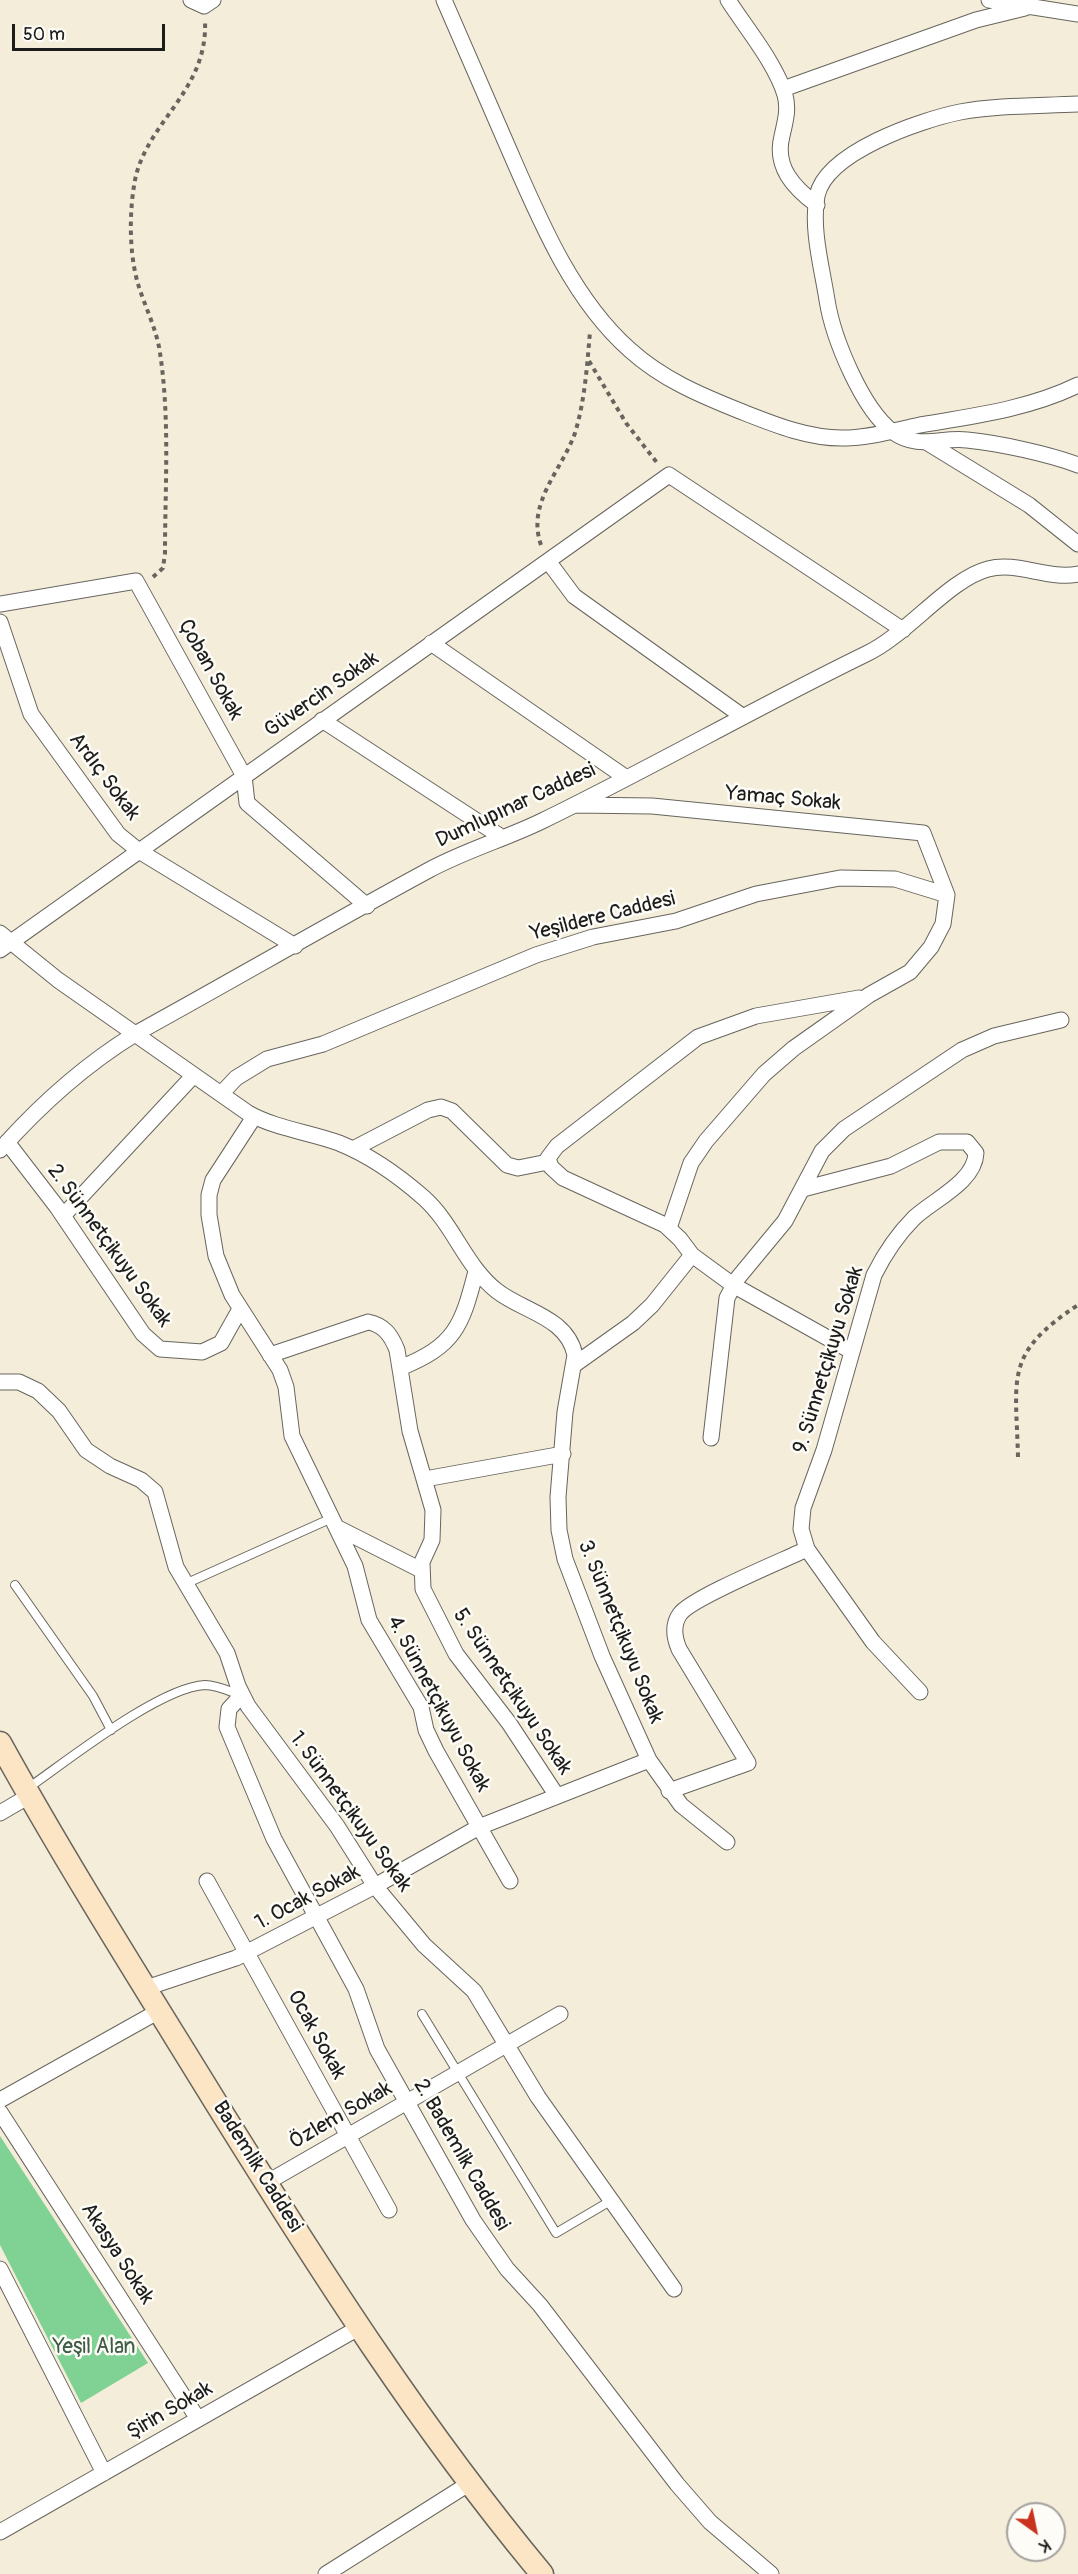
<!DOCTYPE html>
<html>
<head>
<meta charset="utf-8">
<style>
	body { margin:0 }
	#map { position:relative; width:1078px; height:2574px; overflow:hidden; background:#f4edd9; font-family:Pangolin,sans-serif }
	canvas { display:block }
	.north { position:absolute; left:1006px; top:2502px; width:60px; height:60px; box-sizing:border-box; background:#fdfcf7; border:2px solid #a3a29f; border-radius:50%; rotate:147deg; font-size:16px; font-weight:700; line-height:24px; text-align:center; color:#1c1c1c }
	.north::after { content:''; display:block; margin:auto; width:21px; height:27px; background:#c8321e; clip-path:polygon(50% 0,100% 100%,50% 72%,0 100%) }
	.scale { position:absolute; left:12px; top:24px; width:153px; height:27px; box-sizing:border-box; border:3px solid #1c1c1c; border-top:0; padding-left:8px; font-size:18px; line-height:21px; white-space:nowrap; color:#1c1c1c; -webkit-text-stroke:4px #fdfcf7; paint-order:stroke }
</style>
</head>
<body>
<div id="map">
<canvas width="1078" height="2574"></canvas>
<div class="north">K</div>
<div class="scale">50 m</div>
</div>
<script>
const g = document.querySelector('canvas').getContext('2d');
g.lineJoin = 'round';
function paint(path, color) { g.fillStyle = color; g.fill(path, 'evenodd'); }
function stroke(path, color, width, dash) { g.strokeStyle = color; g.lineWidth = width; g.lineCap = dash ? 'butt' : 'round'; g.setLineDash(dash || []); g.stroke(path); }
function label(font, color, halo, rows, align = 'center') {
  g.font = font + ' Pangolin,sans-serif'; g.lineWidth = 5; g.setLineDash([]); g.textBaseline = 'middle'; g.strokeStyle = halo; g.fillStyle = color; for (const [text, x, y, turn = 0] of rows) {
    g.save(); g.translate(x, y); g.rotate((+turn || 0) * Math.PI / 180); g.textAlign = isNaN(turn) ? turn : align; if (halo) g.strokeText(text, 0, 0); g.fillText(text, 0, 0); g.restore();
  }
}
paint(new Path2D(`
	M0 2136 148 2363 81 2403 0 2245Z`), '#7fd294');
const lane = new Path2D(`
	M185 1584 332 1518
	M15 1585 93 1696 111 1730
	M28 1788C67 1761 160 1687 205 1685 217 1685 229 1691 240 1695
	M422 2014 556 2233 612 2200`);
const street = new Path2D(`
	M191 0 204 6 213 0
	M444 0C465 49 486 97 507 145 538 216 571 298 630 350 662 379 700 395 740 411 773 424 809 439 845 438 869 438 896 430 920 425 973 416 1029 409 1078 385
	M728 0C746 28 776 64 785 95 789 110 785 122 782 136 774 167 794 188 817 205
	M989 0 1078 14
	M783 89 976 20 1025 8
	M1078 104C1039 106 998 105 960 112 921 120 826 152 817 196 811 229 822 268 827 300 833 338 862 409 893 432 918 450 940 437 967 440 998 443 1049 454 1078 465
	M928 443 1029 505 1078 544
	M548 561 574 596 742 716
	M0 604 136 581 244 776 247 803 367 906
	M0 622 31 714 118 834 139 851 295 946
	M431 643 625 777
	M322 720 503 838
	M576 805 652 806 923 833 947 895 943 924 931 947 910 972 869 995 794 1048 764 1074 706 1141 691 1163 669 1228
	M0 933 58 980 248 1113C277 1129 309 1132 339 1143 369 1155 399 1176 424 1198 454 1225 465 1266 497 1291 524 1312 567 1317 575 1355L565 1412 558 1497 559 1530 565 1559 602 1656 649 1760 681 1805 727 1842
	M0 950 669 475 903 630
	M221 1094 236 1078 267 1059 323 1044 536 955 593 937 676 921 756 894 840 878 895 879 947 895
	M254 1117 213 1180 209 1195V1215L216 1256 232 1295 280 1370 286 1387 292 1436 355 1566 369 1620 421 1707 426 1730 436 1751 510 1881
	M7 1142 57 1207 143 1334 160 1349 202 1352 221 1343 240 1309
	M353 1149 428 1110 441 1107 452 1111 507 1165 518 1168 548 1162
	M0 1150C40 1105 83 1066 135 1034 233 980 331 923 429 870 466 850 505 839 542 821 651 768 757 707 866 654 907 635 949 579 988 569 1017 561 1048 580 1078 574
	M803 1189 891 1166 939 1142H967L976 1153C975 1182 933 1200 914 1218 897 1235 885 1253 874 1275L824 1450 803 1508 801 1529 807 1549 873 1642 920 1692
	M63 1216 194 1075
	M851 1351 733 1285 692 1255 680 1239 665 1225 563 1178 551 1167 548 1158 557 1146 698 1037 756 1016 859 998
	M270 1355 368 1322C384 1325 391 1335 397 1350L410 1431 433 1510 432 1540 422 1562 423 1589 456 1654 509 1723 557 1796
	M574 1365 633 1323 652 1305 692 1255
	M400 1368C455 1346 462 1326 476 1271
	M0 1382H19L38 1391 59 1411 86 1450 110 1466 141 1480 155 1492 176 1567 227 1653 238 1686 248 1706 337 1826 375 1886 424 1945 474 1991 538 2097 674 2289
	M711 1438 727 1298 737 1279 785 1221 822 1151 844 1129 962 1050 994 1036 1061 1020
	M425 1479 563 1454
	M336 1527 421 1570
	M241 1696 229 1709 227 1727 274 1839 356 1989 377 2049 473 2220 507 2269 540 2305 677 2484 710 2522 771 2574
	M669 1791 748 1763 679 1649C674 1637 672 1625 680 1614 691 1598 784 1560 807 1549
	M0 1813 29 1796
	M207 1881 389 2210
	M146 1988 236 1958 375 1886 479 1827 649 1760
	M0 2100 159 2011
	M0 2112 198 2419
	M266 2183 560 2014
	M0 2269 104 2473
	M0 2532 360 2327
	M326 2574 470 2483`);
const secondary = new Path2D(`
	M0 1743C69 1868 146 1989 221 2111 320 2270 422 2430 542 2574`);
stroke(lane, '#68655e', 10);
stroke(street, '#68655e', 17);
stroke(secondary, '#68655e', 25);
stroke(new Path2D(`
	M589 361 626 423 658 464
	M541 545C526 503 562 470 575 433 585 400 587 366 590 332
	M153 577 163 568 165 553C165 487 170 419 160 353 157 330 145 307 138 284 129 253 129 212 135 180 147 121 208 91 205 21
	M1018 1457C1016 1376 1004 1354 1078 1305`), '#68655e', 4, [4.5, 4.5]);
stroke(lane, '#fff', 8);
stroke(street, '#fff', 15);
stroke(secondary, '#fce5c4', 22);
label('21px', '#1c1c1c', '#fdfcf7', [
	["Çoban Sokak",210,670,61],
	["Güvercin Sokak",322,695,-35],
	["Ardıç Sokak",104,777,53],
	["Yamaç Sokak",783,799,5],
	["Dumlupınar Caddesi",516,806,-25],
	["Yeşildere Caddesi",603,917,-14],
	["2. Sünnetçikuyu Sokak",109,1246,54],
	["9. Sünnetçikuyu Sokak",829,1360,-73],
	["3. Sünnetçikuyu Sokak",620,1632,68],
	["5. Sünnetçikuyu Sokak",512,1692,56],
	["4. Sünnetçikuyu Sokak",438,1704,62],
	["1. Sünnetçikuyu Sokak",350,1812,54],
	["1. Ocak Sokak",308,1898,-28],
	["Ocak Sokak",316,2035,61],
	["Özlem Sokak",341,2116,-30],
	["2. Bademlik Caddesi",461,2155,60],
	["Bademlik Caddesi",257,2167,58],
	["Akasya Sokak",117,2254,57],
	["Şirin Sokak",170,2411,-30]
]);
label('21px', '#3f5c46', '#fdfcf7', [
	["Yeşil Alan",94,2348]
]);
</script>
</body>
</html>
